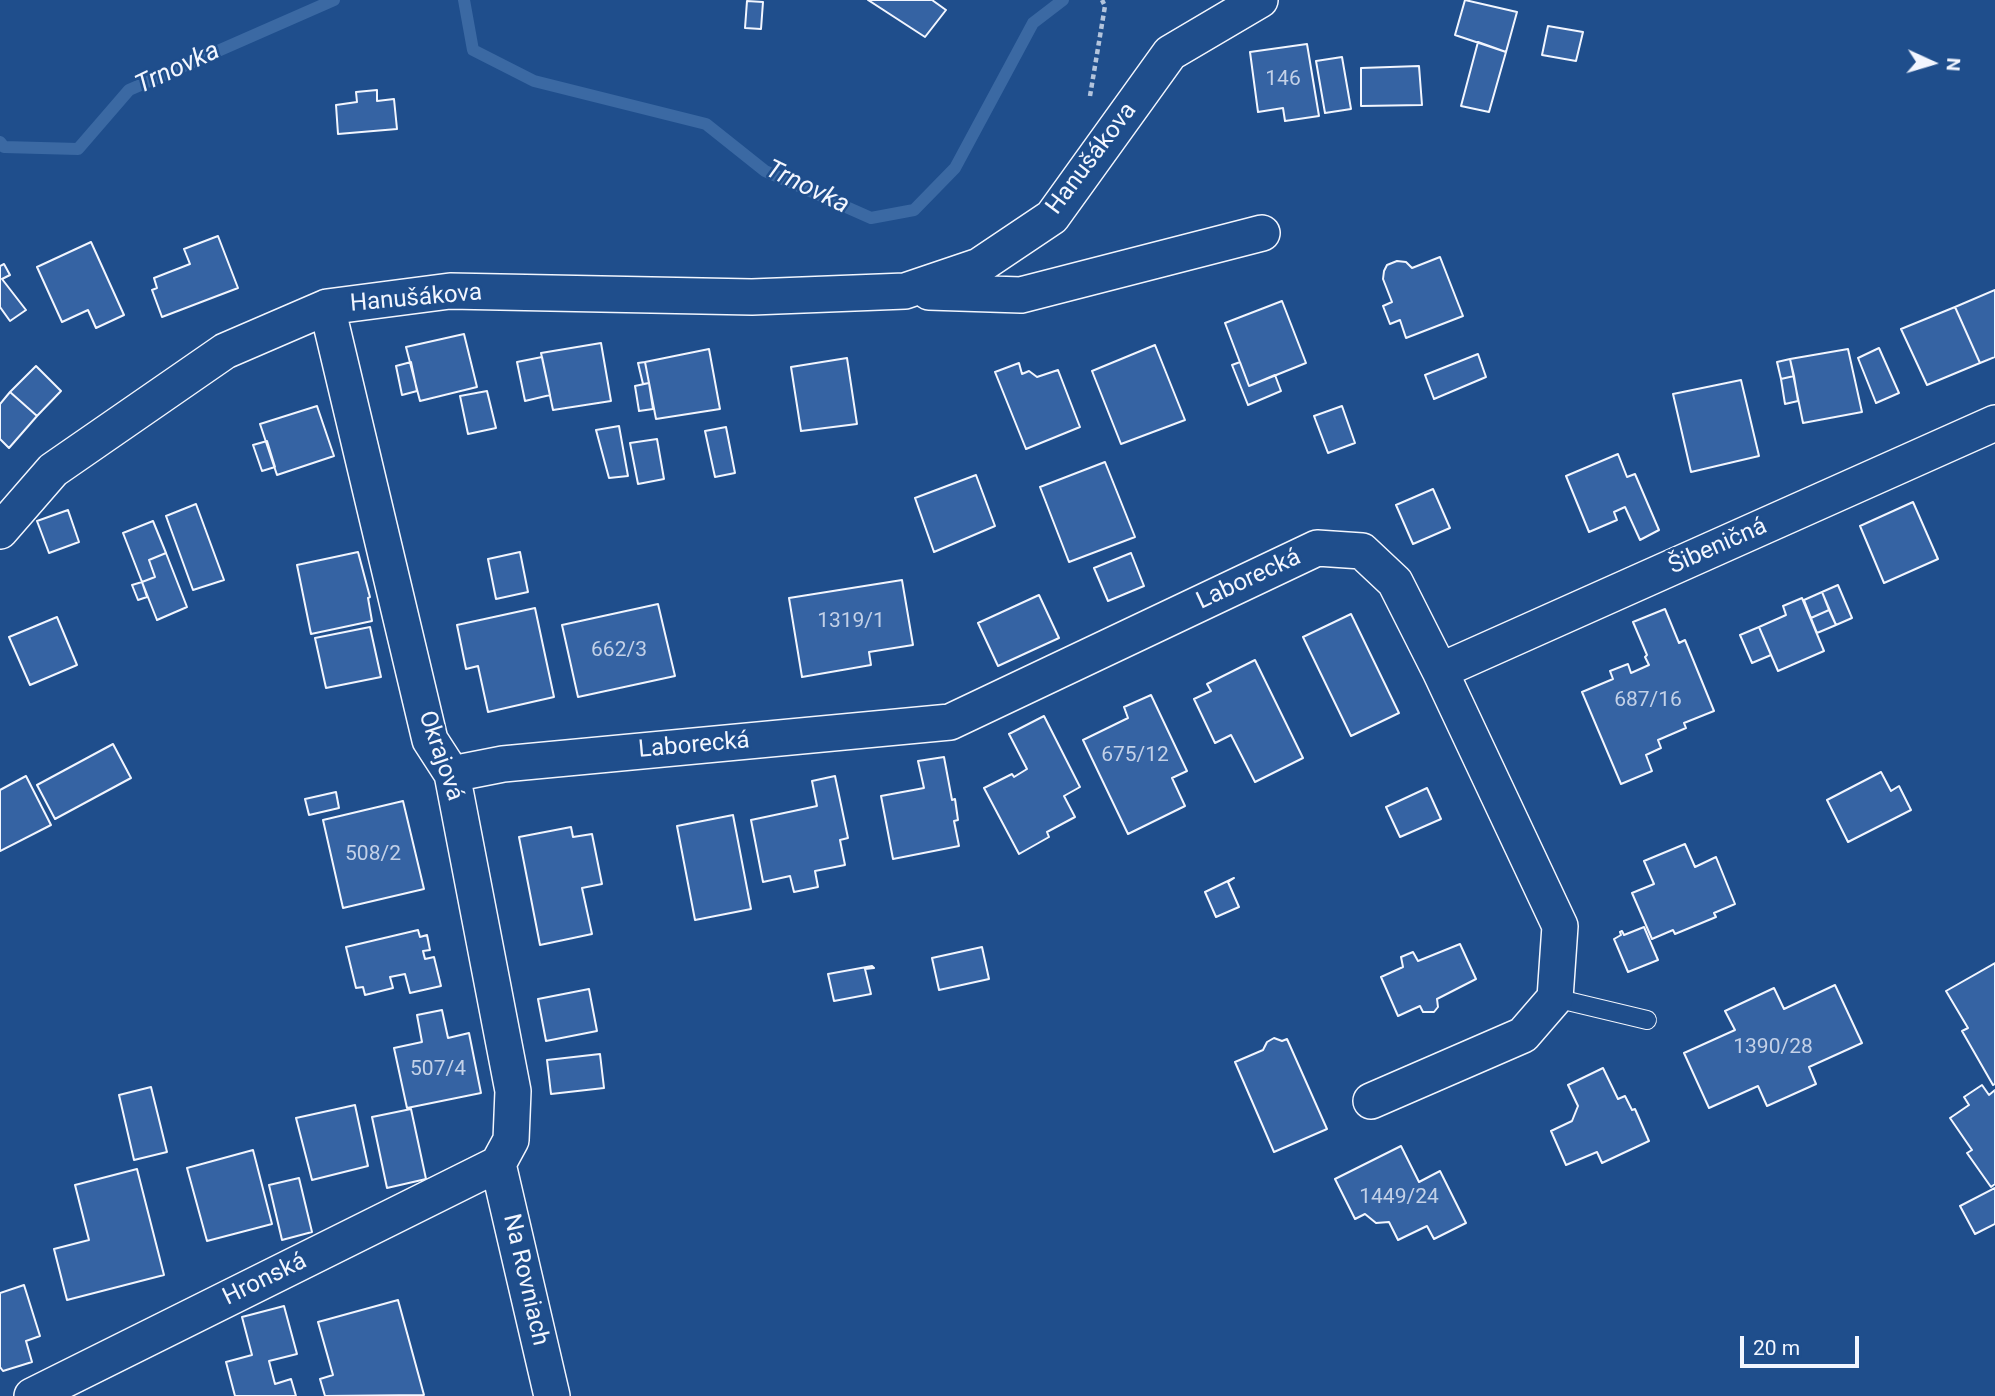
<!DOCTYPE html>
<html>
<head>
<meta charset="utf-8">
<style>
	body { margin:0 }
	#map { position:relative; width:1995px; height:1396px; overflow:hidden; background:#1f4e8c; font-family:Roboto,sans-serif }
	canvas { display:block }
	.north { position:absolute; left:1897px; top:28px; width:70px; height:70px; -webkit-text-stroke:5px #1f4e8c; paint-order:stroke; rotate:94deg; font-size:19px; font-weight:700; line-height:28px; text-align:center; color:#f2f6ff }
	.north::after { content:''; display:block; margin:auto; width:24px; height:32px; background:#f2f6ff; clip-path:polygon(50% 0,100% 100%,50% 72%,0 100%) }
	.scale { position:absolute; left:1740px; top:1336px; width:119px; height:32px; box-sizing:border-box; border:4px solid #f2f6ff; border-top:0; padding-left:9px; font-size:21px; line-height:24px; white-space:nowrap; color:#f2f6ff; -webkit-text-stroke:5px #1f4e8c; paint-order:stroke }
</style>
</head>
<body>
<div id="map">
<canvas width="1995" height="1396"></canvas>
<div class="north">N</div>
<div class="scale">20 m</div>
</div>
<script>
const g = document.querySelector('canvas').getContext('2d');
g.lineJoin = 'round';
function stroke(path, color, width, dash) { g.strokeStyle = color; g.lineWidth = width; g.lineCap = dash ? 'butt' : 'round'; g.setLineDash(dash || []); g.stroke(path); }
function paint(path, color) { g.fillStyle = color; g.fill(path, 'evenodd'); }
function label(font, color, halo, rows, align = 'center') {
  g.font = font + ' Roboto,sans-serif'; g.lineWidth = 5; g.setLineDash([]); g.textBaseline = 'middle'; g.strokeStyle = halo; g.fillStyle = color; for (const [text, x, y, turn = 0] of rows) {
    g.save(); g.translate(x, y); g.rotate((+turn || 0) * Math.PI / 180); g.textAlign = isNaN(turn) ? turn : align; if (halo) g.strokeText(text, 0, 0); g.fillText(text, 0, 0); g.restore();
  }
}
stroke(new Path2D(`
	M464 0 473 50 534 81 706 124 765 171 871 218 914 210 955 168 1033 23 1063 0
	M0 142 4 147 78 149 129 90 334 0`), '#3b69a3', 12);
const building = new Path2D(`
	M868 0H932L946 10 925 37Z
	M1465 0 1517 12 1506 52 1455 35Z
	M747 1 763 2 761 29 745 28Z
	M1548 26 1583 32 1576 61 1542 55Z
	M1478 42 1506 52 1489 112 1461 106Z
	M1307 44 1319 116 1285 121 1283 108 1258 112 1250 52Z
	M1342 57 1351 109 1325 113 1316 61Z
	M1419 66 1422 105 1361 106V68Z
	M377 90V101L394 99 397 129 338 134 336 105 357 102 356 92Z
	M218 236 238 288 162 317 152 290 157 288 154 278 190 264 184 249Z
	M91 242 124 315 96 328 88 310 62 322 37 267Z
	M1440 257 1463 316 1406 338 1400 320 1390 324 1383 306 1392 302 1383 279 1384 271 1387 265 1397 261 1406 262 1412 268Z
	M4 264 10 275 2 279 26 310 10 321 0 307V266Z
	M1995 290V357L1980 363 1955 307Z
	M1282 301 1306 363 1249 386 1225 323Z
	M1955 307 1980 363 1927 385 1901 329Z
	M464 334 477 387 420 401 406 347Z
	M601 343 611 401 553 410 541 353Z
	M1155 345 1185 420 1121 444 1092 371Z
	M1879 348 1899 393 1876 403 1858 358Z
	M709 349 720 409 656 419 645 362Z
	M1848 349 1862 412 1803 423 1790 359Z
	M1478 354 1486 377 1434 399 1425 375Z
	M542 357 550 395 525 401 517 362Z
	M847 358 857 424 801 431 791 367Z
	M1790 359 1794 376 1781 379 1777 362Z
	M411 362 417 391 402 395 396 366Z
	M645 362 649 383 643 384 638 363Z
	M1240 362 1249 386 1275 375 1281 391 1248 405 1232 365Z
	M1019 363 1022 374 1029 371 1037 377 1058 370 1080 427 1026 449 995 372Z
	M36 366 61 391 37 416 10 392Z
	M1794 376 1798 401 1785 404 1781 379Z
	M1741 380 1759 456 1691 472 1673 394Z
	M649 383 653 409 639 411 635 386Z
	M487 391 496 428 468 434 460 396Z
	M10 392 37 416 9 448 0 439V404Z
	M317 406 334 456 277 475 260 424Z
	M1342 406 1355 443 1328 453 1314 416Z
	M619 426 628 476 609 478 596 430Z
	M726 427 735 473 715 477 705 431Z
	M657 439 664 479 638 484 630 443Z
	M267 441 275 467 262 471 253 445Z
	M1618 454 1627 477 1635 474 1659 530 1640 540 1625 507 1614 512 1617 520 1589 532 1566 476Z
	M1105 462 1135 537 1069 562 1040 487Z
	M976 475 995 526 934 552 915 498Z
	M1433 489 1450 528 1413 544 1396 505Z
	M1913 502 1938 559 1884 583 1860 526Z
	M196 504 224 580 193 590 166 516Z
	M68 510 79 542 49 553 37 521Z
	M153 521 166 553 149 560 155 577 142 582 123 533Z
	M358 552 370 597 368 598 372 621 311 634 297 565Z
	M520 552 528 592 496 599 488 559Z
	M166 553 187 607 157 620 142 582 155 577 149 560Z
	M1131 553 1144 586 1108 601 1094 568Z
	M902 580 913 645 869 652 871 665 802 677 789 598Z
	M142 582 147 597 138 600 132 585Z
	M1838 585 1852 618 1836 625 1822 592Z
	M1822 592 1829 610 1811 618 1804 600Z
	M1039 595 1059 638 998 666 978 623Z
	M1802 598 1824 651 1778 671 1759 627 1786 615 1783 606Z
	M658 604 675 676 578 697 562 625Z
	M535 608 554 697 488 712 478 666 466 669 457 625Z
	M1665 609 1679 643 1685 640 1714 711 1684 723 1686 728 1658 740 1661 748 1646 755 1652 771 1621 784 1582 692 1613 679 1610 671 1628 664 1631 673 1649 665 1645 657 1647 655 1633 622Z
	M1829 610 1836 625 1817 633 1811 618Z
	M1351 614 1399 713 1351 736 1303 637Z
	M57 617 77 665 30 685 9 637Z
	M370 627 381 677 326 688 315 638Z
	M1759 627 1771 655 1752 663 1740 635Z
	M1255 660 1303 758 1255 782 1231 735 1215 743 1194 699 1211 691 1207 684Z
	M1151 695 1187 771 1172 778 1185 806 1128 834 1083 740 1128 718 1124 707Z
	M1044 716 1080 787 1064 796 1075 817 1047 832 1049 837 1019 854 984 788 1012 774 1014 777 1027 769 1009 734Z
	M113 744 131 778 55 819 37 785Z
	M944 757 952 800 955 799 958 820 954 821 959 846 893 859 881 796 924 788 918 761Z
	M1881 772 1891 791 1899 786 1911 810 1848 842 1827 800Z
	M26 776 51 825 0 851V790Z
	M835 776 848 838 840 840 845 865 815 871 818 887 794 892 790 876 763 882 751 820 817 806 812 781Z
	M1427 788 1441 819 1400 837 1386 807Z
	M336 792 339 808 309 815 305 799Z
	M403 801 424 889 343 908 323 820Z
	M733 815 751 909 695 920 677 826Z
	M571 827 573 837 592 834 602 884 582 888 592 934 540 945 519 837Z
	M1685 844 1695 867 1716 857 1735 904 1714 913 1716 917 1675 934 1673 930 1652 939 1632 893 1654 884 1644 861Z
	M1234 878 1228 882 1239 907 1216 917 1205 892Z
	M1644 927 1658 960 1628 972 1614 939 1621 935 1620 932 1622 931 1624 935Z
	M418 930 420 937 427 935 430 950 423 951 425 959 434 957 441 986 410 993 405 974 390 977 393 988 365 995 363 987 356 988 346 947Z
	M1460 944 1476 979 1437 999 1438 1007 1434 1012H1423L1420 1006 1398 1016 1381 977 1403 967 1401 957 1413 952 1418 961Z
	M982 947 989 979 939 990 932 958Z
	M1995 963V1084L1993 1085 1962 1031 1968 1028 1946 991Z
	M872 966 874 968 865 969 871 994 834 1001 828 974Z
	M1835 985 1862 1043 1809 1067 1816 1084 1767 1106 1758 1086 1709 1108 1684 1053 1735 1030 1725 1011 1774 988 1784 1009Z
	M589 989 597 1031 546 1041 538 999Z
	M442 1010 448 1038 469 1033 481 1093 407 1108 394 1048 422 1042 417 1015Z
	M1274 1038 1282 1041 1287 1039 1327 1129 1274 1152 1235 1062 1263 1050 1267 1042Z
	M600 1054 604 1088 551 1094 547 1060Z
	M1603 1068 1618 1099 1625 1096 1632 1110 1635 1109 1649 1141 1602 1163 1597 1152 1566 1165 1551 1131 1572 1121 1578 1106 1568 1085Z
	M1982 1085 1989 1095 1995 1090V1184L1991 1187 1967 1153 1972 1150 1950 1118 1969 1105 1964 1097Z
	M151 1087 167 1152 134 1160 119 1095Z
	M355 1105 368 1166 312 1180 296 1118Z
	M411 1109 426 1179 387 1188 372 1117Z
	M1401 1146 1419 1182 1440 1171 1466 1223 1434 1239 1427 1226 1398 1240 1389 1222 1376 1223 1365 1214 1355 1219 1335 1179Z
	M253 1150 272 1224 207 1241 187 1168Z
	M137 1169 164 1275 67 1300 54 1249 89 1240 75 1185Z
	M299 1178 312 1232 282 1240 269 1185Z
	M1995 1188V1224L1975 1234 1960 1206Z
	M24 1285 40 1336 26 1341 32 1362 3 1371 0 1367V1293Z
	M398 1300 424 1395 325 1396 320 1379 333 1375 318 1322Z
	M284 1306 297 1354 269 1361 275 1384 291 1379 296 1396H235L226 1362 252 1355 242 1317Z`);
paint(building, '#3563a3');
stroke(building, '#f2f6ff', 2);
const service = new Path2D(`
	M1555 998 1647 1020`);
const minor = new Path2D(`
	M929 292 1021 295 1262 233
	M327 307 430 740 452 774 513 1091 511 1140 498 1164
	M0 531 53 470 225 351 327 307 450 291 752 297 905 291 979 266 1052 217 1170 53 1260 0
	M1440 671 1995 423
	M452 774 503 764 950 722 1317 548 1362 551 1395 582 1440 671 1560 926 1555 998 1523 1035 1371 1101
	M498 1164 552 1396
	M32 1396 498 1164`);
stroke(service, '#f2f6ff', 20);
stroke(minor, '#f2f6ff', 38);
stroke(new Path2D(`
	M1090 96 1105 6 1102 0`), '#b3c4dc', 4.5, [5, 3.5]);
stroke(service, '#1f4e8c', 18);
stroke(minor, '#1f4e8c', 35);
label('21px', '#c3d1e8', null, [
	["146",1283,80],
	["1319/1",851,622],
	["662/3",619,651],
	["687/16",1648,701],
	["675/12",1135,756],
	["508/2",373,855],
	["1390/28",1773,1048],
	["507/4",438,1070],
	["1449/24",1399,1198]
]);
label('24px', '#f2f6ff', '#1f4e8c', [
	["Hanušákova",1092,159,-53],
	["Hanušákova",416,299,-5],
	["Šibeničná",1718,547,-24],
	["Laborecká",1249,580,-25],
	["Laborecká",694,746,-5],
	["Okrajová",440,756,71],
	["Hronská",265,1280,-26],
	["Na Rovniach",525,1280,77]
]);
label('italic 26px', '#f2f6ff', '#1f4e8c', [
	["Trnovka",178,69,-25],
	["Trnovka",807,188,26]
]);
</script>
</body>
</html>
